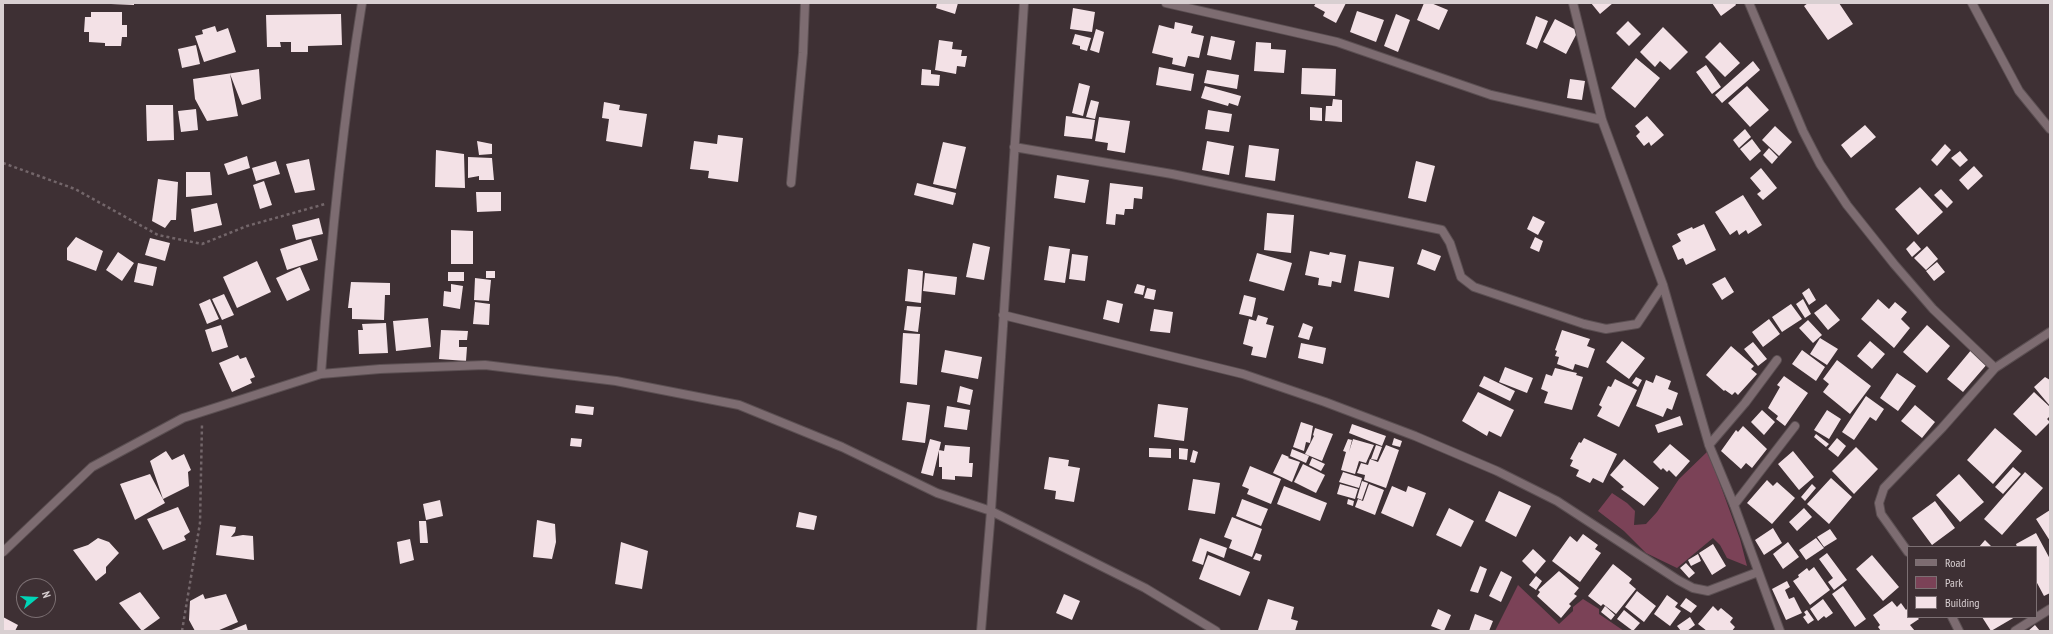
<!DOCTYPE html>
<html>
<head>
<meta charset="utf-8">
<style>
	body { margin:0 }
	#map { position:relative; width:2053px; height:634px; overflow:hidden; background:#3e3034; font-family:"PT Sans Narrow",sans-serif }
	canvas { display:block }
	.frame { position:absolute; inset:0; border:4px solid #d8cfd1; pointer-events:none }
	.legend { position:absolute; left:1907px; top:546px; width:130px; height:72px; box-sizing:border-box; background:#3e3034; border:1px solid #7c7073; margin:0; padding:5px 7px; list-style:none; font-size:12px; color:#d8cfd1 }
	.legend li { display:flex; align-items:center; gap:8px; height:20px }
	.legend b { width:20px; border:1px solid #7c7073 }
	.north { position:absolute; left:16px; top:578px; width:40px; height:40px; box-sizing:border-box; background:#3e3034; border:1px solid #7c7073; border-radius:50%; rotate:72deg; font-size:11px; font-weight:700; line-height:16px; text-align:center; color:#d8cfd1 }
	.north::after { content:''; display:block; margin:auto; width:14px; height:18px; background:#00d5b7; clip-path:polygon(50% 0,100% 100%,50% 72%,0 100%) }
</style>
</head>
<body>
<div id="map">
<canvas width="2053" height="634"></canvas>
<div class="frame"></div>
<ul class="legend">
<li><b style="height:5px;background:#7d6c71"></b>Road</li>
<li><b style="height:11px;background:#7b4257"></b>Park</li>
<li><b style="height:11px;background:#f3e1e6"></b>Building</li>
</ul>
<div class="north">N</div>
</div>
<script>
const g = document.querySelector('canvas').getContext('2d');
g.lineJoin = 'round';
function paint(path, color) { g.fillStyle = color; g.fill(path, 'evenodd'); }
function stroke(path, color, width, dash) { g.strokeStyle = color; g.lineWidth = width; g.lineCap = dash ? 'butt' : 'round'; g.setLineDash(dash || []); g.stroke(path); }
paint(new Path2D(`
	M1708 451 1740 539 1747 566 1727 558 1720 545 1713 538 1677 568 1646 553 1624 531 1598 511 1612 493 1627 503 1635 511 1634 525 1646 524 1657 512 1679 479Z
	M1518 585 1559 624 1573 611V607L1583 599 1599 609V614L1624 631H1495Z`), '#7b4257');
paint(new Path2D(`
	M111 3H134V5L111 4Z
	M937 3H958L955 14 936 8Z
	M1316 3H1346L1336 23 1323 16 1325 12 1314 6Z
	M1424 3H1431L1448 10 1439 30 1417 20Z
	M1591 3H1613L1600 14Z
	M1712 3H1735L1736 5 1721 16Z
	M1808 3H1839L1853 24 1828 40 1804 6Z
	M1073 8 1095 12 1092 32 1070 29Z
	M1357 11 1384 20 1376 42 1350 32Z
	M91 12H122V25H127V37H122L121 46H105V43L89 42V32H84L85 17H91Z
	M341 14 342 45 308 46V52H291V42H280L281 47H267L266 15Z
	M1396 14 1410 20 1398 52 1384 46Z
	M1536 16 1548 21 1537 49 1526 44Z
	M1555 19 1578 31 1566 54 1543 42Z
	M1628 21 1641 34 1629 46 1616 33Z
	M1175 22 1193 26 1191 33 1204 36 1199 58 1188 56 1185 67 1172 64 1173 58 1152 53 1159 25 1174 29Z
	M215 26 217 32 228 28 236 52 204 62 195 36 203 34 202 30Z
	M1663 27 1688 52 1670 70 1660 61 1655 67 1640 52Z
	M1096 29 1104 32 1099 53 1090 50Z
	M1075 34 1091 38 1087 51 1080 49V46L1072 44Z
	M1211 36 1235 41 1231 60 1207 55Z
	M939 40 953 42 952 49 962 50 961 56H967L965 67 957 66 956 74 935 70Z
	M1256 42 1271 43V49L1286 50 1284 73 1254 71Z
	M1720 42 1740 63 1725 77 1705 57Z
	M196 45 200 64 182 68 178 49Z
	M1636 58 1660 78 1635 108 1611 88Z
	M1753 61 1760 70 1722 103 1715 95Z
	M1706 65 1721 87 1712 94 1696 72Z
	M1159 67 1194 74 1191 91 1156 85Z
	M1302 68 1336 69 1335 96 1301 94Z
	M259 69 261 99 242 105 230 74 238 116 207 121 195 99 193 79Z
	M922 69 931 70V74L940 75 939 86 921 85Z
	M1207 70 1239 75 1237 89 1204 83Z
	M1570 79 1585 81 1582 100 1567 98Z
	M1079 83 1090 86 1083 116 1072 113Z
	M1205 86 1241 96 1238 106 1229 103 1228 106 1201 98Z
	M1747 86 1769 110 1750 127 1728 103Z
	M1333 99 1342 100V122L1325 121 1326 106H1332Z
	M1091 100 1099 102 1095 119 1086 117Z
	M604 102 620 105 619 110 647 114 642 147 606 141 609 119 602 118Z
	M146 105H173L174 140 147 141Z
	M1310 107 1322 108V121L1310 120Z
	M196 109 198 130 181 132 178 111Z
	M1208 110 1232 114 1229 132 1205 129Z
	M1066 116 1095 120 1092 139 1064 136Z
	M1647 116 1664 135 1651 146 1649 142 1644 146 1636 136 1640 132 1635 126Z
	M1099 117 1130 121 1125 153 1107 150 1108 143 1095 141Z
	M1865 125 1876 137 1851 158 1841 145Z
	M1775 126 1792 142 1779 156 1762 140Z
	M1745 129 1751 137 1739 148 1733 140Z
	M718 135 743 138 738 182 708 178 709 171 690 169 694 141 717 144Z
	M1752 139 1761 151 1750 161 1740 149Z
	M477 141 492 144V154L479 155Z
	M1207 141 1234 146 1229 175 1202 170Z
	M943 142 966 147 956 189 933 184Z
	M1945 144 1951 150 1937 166 1931 160Z
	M1249 145 1279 149 1275 181 1245 177Z
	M1769 148 1778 157 1772 164 1763 155Z
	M436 150 464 154 465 188 435 187Z
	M1960 151 1968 160 1960 167 1951 158Z
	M247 156 250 168 228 175 224 164Z
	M468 157 492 158 494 180H479V176L468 178Z
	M309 159 315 190 295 193 286 164Z
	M276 161 280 174 256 181 252 168Z
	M1416 161 1435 166 1426 202 1408 198Z
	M1974 166 1983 176 1968 190 1959 180Z
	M1761 168 1777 188 1763 200 1757 194 1761 191 1750 178Z
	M186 172H210L212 195 186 197Z
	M1057 175 1089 180 1085 203 1054 198Z
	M158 179 178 182 176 220H171L165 228 152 221Z
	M264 181 272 205 260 209 253 185Z
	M917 183 956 193 953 205 914 195Z
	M1110 183 1143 187 1142 199 1134 198 1133 209H1125L1124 215 1116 214 1115 225 1106 224Z
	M1920 187 1943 212 1918 235 1895 209Z
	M1941 189 1953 202 1947 208 1934 195Z
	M476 192H501V211L477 212Z
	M1743 195 1762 225 1748 234 1746 230 1739 235 1737 230 1730 235 1715 212Z
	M217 203 222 225 194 232 191 209Z
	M1267 213 1294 215 1291 253 1264 250Z
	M1533 216 1545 222 1538 235 1527 229Z
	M319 218 323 234 296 240 292 225Z
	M1704 224 1716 250 1686 265 1683 258 1678 260 1672 246 1681 241 1677 234 1692 227 1693 229Z
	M451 230 473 231V264H451Z
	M76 237 103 251 96 271 67 260V248Z
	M1535 237 1543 241 1539 252 1530 248Z
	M150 238 170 243 165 261 145 255Z
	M311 239 318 260 287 270 280 249Z
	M1914 241 1921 249 1912 257 1906 249Z
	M973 243 990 247 984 280 966 277Z
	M1049 246 1070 249 1065 283 1044 280Z
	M1927 246 1938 259 1926 270 1914 258Z
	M1422 249 1441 256 1435 271 1417 264Z
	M1310 251 1329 255 1330 252 1346 255 1341 283 1332 281 1331 287 1318 285 1319 278 1305 275Z
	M118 252 134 263 122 281 106 270Z
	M1257 253 1292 263 1284 291 1249 281Z
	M1072 254 1088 256 1085 281 1069 279Z
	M257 261 271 292 237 308 223 277Z
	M1359 261 1394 267 1389 298 1354 291Z
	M1937 262 1945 272 1934 281 1926 271Z
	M138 263 157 267 153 286 134 282Z
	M300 267 310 290 287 301 276 278Z
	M908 269 923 271 921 303 905 301Z
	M486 271H495V278H486Z
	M448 272H464V281H448Z
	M925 273 957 277 955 295 923 291Z
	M1725 277 1734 292 1722 300 1712 284Z
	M475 278 491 280 489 301 474 300Z
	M351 282 390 283V295H385L384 320 352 319V308H348Z
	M451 284 463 286 460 309 443 306 444 291 451 292Z
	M1137 284 1145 286 1143 295 1134 293Z
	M1147 288 1156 290 1154 300 1144 298Z
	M1809 288 1816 300 1809 305 1802 293Z
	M224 294 234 315 222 320 212 299Z
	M1244 295 1256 298 1252 317 1239 314Z
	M210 299 219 319 207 324 199 304Z
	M1803 299 1811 314 1805 318 1796 304Z
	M1878 299 1889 309 1895 302 1907 312 1901 319 1910 328 1894 348 1861 319Z
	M1107 300 1123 304 1119 323 1103 319Z
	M475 302 490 304 489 325 473 324Z
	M1791 304 1802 319 1782 332 1772 317Z
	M1826 304 1840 320 1828 330 1814 313Z
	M907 306 921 307 918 332 904 330Z
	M1154 309 1173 312 1170 333 1150 331Z
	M1258 315 1268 318 1266 324 1274 326 1266 358 1251 355 1253 347 1243 344 1249 319 1256 321Z
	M428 318 431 347 396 351 393 321Z
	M1769 319 1780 334 1763 347 1752 332Z
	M1808 320 1822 335 1813 343 1799 328Z
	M386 323 388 353 359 354 358 330H363L362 324Z
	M1303 323 1313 327 1309 340 1298 337Z
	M221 325 228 347 212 352 205 330Z
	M1927 325 1950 346 1927 373 1903 352Z
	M441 330 468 331 467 340H459V347H467L466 361 439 359Z
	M1562 330 1590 339 1587 346 1595 349 1588 368 1575 364 1573 370 1557 364 1559 357 1555 356 1557 351 1555 350Z
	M903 333 920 334 917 385 900 383Z
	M1820 338 1838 349 1827 365 1810 354Z
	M1622 341 1645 358 1629 379 1606 362Z
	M1870 341 1885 354 1872 369 1857 356Z
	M1753 342 1767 359 1758 366 1744 349Z
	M1301 343 1326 348 1323 364 1298 358Z
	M1731 346 1754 366 1751 369 1757 374 1738 395 1735 392 1732 395 1725 390 1724 391 1706 375Z
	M1972 349 1988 363 1963 392 1947 379Z
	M945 350 982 357 978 379 941 372Z
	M1802 350 1825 367 1816 381 1792 364Z
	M238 355 240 359 246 357 255 377 250 379 252 383 232 392 219 363Z
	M1837 360 1871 386 1850 414 1823 392 1829 384 1823 379Z
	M1505 367 1533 378 1527 393 1499 382Z
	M1555 368 1577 373 1576 375 1583 377 1572 410 1544 403 1548 392 1541 389 1546 374 1552 376Z
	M1897 373 1916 386 1898 411 1880 398Z
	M1656 375 1671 381 1668 389 1678 393 1672 410 1667 408 1663 417 1636 406 1646 380 1653 383Z
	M1484 376 1515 391 1510 401 1479 386Z
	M1784 376 1808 393 1785 426 1776 419 1778 416 1768 408 1780 387 1777 385Z
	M1636 377 1642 380 1638 387 1632 383Z
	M2045 377 2050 380V406L2034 387Z
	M1615 379 1637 390 1619 427 1597 416 1602 407 1599 405 1608 386 1611 387Z
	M960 386 973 390 970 405 957 402Z
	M1478 392 1514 410 1501 437 1489 431 1487 436 1462 421Z
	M2034 392 2050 407V416L2047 419 2050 422 2036 436 2013 414Z
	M1866 396 1884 409 1876 421 1870 417 1854 440 1842 432Z
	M907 402 930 405 925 443 902 440Z
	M1158 404 1188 408 1184 441 1154 437Z
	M576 405 594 407 593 415 575 413Z
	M1915 405 1935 422 1922 438 1901 421Z
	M947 406 970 410 967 430 944 427Z
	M1762 410 1775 422 1764 435 1751 422Z
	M1827 410 1841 419 1829 439 1814 430Z
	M1680 416 1683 425 1658 433 1655 425Z
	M1301 422 1313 426 1310 443 1306 442 1304 451 1293 447Z
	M1352 424 1386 436 1382 446 1349 433Z
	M1743 426 1767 449 1752 468 1746 463 1741 469 1721 451 1736 430 1738 432Z
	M1315 428 1333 434 1322 461 1305 454 1314 436 1313 435Z
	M1995 428 2022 451 1993 484 1967 460Z
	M1816 434 1829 444 1826 447 1814 437Z
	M571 438 582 439 581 447 570 446Z
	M1394 438 1402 441 1400 447 1392 445Z
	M1584 438 1617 454 1603 483 1593 478 1590 483 1576 476 1579 470 1570 466 1573 460 1570 459 1579 442 1581 443Z
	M1837 438 1846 446 1838 457 1828 449Z
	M930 439 941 442 933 476 921 473Z
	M1348 439 1352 440 1349 452 1353 439 1374 445 1366 463 1359 461 1355 474 1341 470 1346 452 1343 451Z
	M1670 444 1690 461 1676 477 1669 470 1667 472 1663 468 1661 470 1653 462Z
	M945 445 970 447 969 463H973L972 477 955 476V480L942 479V467H939V450L944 451Z
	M1376 445 1382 447 1377 460 1371 459Z
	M1386 445 1399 450 1386 488 1364 480 1365 475 1357 473 1361 463 1368 465 1370 459 1378 462Z
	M1856 447 1878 469 1854 494 1832 471Z
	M1149 448 1171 449V458L1149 457Z
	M1179 448 1188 449 1187 460 1179 459Z
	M1292 449 1309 456 1306 463 1290 456Z
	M1193 450 1198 452 1195 463 1190 462Z
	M166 451 172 460 184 454 191 470 188 472 189 486 163 499 150 461Z
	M1793 451 1814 477 1799 490 1778 464Z
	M1282 454 1289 457 1288 458 1300 462 1292 482 1273 473Z
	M1049 457 1069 460 1068 466 1080 468 1074 502 1055 499 1056 491 1044 489Z
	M1312 458 1325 464 1321 471 1309 465Z
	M1624 459 1659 488 1644 506 1621 489 1624 487 1610 475Z
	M1303 464 1325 475 1316 493 1294 482Z
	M1250 466 1281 479 1271 504 1247 494 1249 489 1242 486Z
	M2013 467 2021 474 2003 494 1995 487Z
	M1343 472 1362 478 1359 488 1339 482Z
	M2025 472 2043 488 2002 535 1984 519Z
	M150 474 165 503 135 520 120 484Z
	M1959 474 1984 502 1960 522 1936 495Z
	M1831 478 1852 497 1829 524 1807 504Z
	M1193 479 1220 483 1215 514 1188 510Z
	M1767 480 1773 486 1777 482 1795 498 1772 524 1747 503Z
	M1362 481 1368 483 1362 500 1357 498Z
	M1340 484 1358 489 1355 499 1337 494Z
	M1369 484 1384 490 1375 515 1355 507 1358 499 1363 501Z
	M1812 484 1816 488 1805 501 1801 497Z
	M1284 486 1327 503 1320 521 1277 504Z
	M1392 486 1406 492 1408 486 1426 493 1413 527 1381 513Z
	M1499 491 1531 506 1516 537 1485 521Z
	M1242 499 1268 509 1261 526 1236 516Z
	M1348 499 1354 501 1353 506 1347 504Z
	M440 500 443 516 426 520 423 504Z
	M1935 501 1955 528 1932 545 1912 518Z
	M178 507 190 532 184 536 186 540 163 550 147 519Z
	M1449 508 1474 521 1461 547 1436 535Z
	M1804 508 1812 517 1797 531 1789 522Z
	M2050 510V541L2036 519Z
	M799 512 817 516 814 530 796 527Z
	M1232 517 1262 529 1252 557 1229 548 1232 540 1224 537Z
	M537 520 555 524 556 542 552 559 533 557Z
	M419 521H426L428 543H420Z
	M220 525 236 527 235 532 231 537 243 535 253 536 254 560 216 555Z
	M1773 528 1782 543 1764 555 1755 540Z
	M1830 529 1837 539 1824 547 1817 537Z
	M2036 533 2050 559V593L2044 596 2036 581V547H2017L2016 544Z
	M1583 534 1598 545 1595 549 1601 553 1580 582 1552 561 1570 536 1577 542Z
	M98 538 109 542 119 553 106 567V573L96 581 73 550 88 545Z
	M1200 538 1227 548 1224 558 1207 551 1203 565 1192 561Z
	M1816 538 1824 548 1806 560 1799 550Z
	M410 539 414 560 400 564 397 542Z
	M1985 540 1992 547H1979Z
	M621 542 648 551 642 589 615 584Z
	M1788 542 1799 557 1783 569 1773 554Z
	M1713 544 1726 566 1712 575 1699 553Z
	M1533 549 1546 561 1535 574 1522 561Z
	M1256 553 1262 555 1260 561 1253 559Z
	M1827 553 1847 580 1834 590 1828 582 1833 578 1819 559Z
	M1698 554 1701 561 1691 566 1688 560Z
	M1208 555 1250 572 1240 596 1199 579Z
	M1872 555 1899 587 1883 601 1856 569Z
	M1686 563 1695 573 1689 578 1680 568Z
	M1613 564 1632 579 1629 583 1636 589 1616 614 1603 604 1601 606 1588 596Z
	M1480 566 1487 569 1478 593 1470 591Z
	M1814 567 1830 590 1810 605 1793 581 1799 577 1798 575 1807 568 1809 571Z
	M1501 571 1512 577 1501 602 1489 596Z
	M1559 571 1579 588 1574 594 1577 596 1569 604 1571 606 1561 618 1537 596 1540 592 1538 590Z
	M1536 576 1542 581 1536 590 1529 585Z
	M1787 581 1790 587 1785 590 1789 599 1794 597 1802 613 1786 620 1772 589Z
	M1843 586 1866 619 1855 627 1832 594Z
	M1637 591 1656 606 1644 622 1625 607Z
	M140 592 160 618 142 631 119 603Z
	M203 594 205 599 226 594 238 622 217 631H195L189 620 190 601Z
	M1064 594 1080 601 1072 620 1056 613Z
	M1667 595 1678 603 1675 607 1681 611 1670 626 1654 614Z
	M1686 598 1697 606 1691 613 1680 606Z
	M1268 599 1294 607 1291 619 1298 621 1295 631 1258 630Z
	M1823 599 1833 613 1826 618 1824 616 1818 621 1810 609Z
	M1892 601 1897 607 1901 603 1906 610 1908 608V617H1917L1919 619 1910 625 1915 631H1881L1878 627 1880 625 1873 615Z
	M1605 606 1615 615 1611 620 1601 612Z
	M1713 606 1718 611 1721 608 1733 618 1730 622 1735 627 1732 631H1707L1698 624Z
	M1438 609 1451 615 1444 631 1431 626Z
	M1624 610 1640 623 1633 631 1617 619Z
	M1807 610 1814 620 1808 624 1803 617 1806 615 1804 612Z
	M1475 614 1493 621 1489 631H1469Z
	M3 617 18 625 15 631H3Z
	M1690 617 1695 625 1687 631H1681L1677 626Z
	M1982 617H2015L1991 631Z
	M246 624 248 631H229Z
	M2035 625 2040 631H2028Z`), '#f3e1e6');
const street = new Path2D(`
	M1166 3 1337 42 1491 95 1602 120
	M1573 3 1602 120 1663 285 1709 445 1734 505 1780 631
	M1749 3 1803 131 1820 164 1847 205 1894 264 1933 309 1995 368
	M1972 3 2019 91 2050 129
	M1014 147 1172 174 1442 230 1450 243 1461 277 1474 287 1584 324 1606 329 1637 324 1663 285
	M791 183 803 53 805 3
	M1003 315 1243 374 1325 402 1415 436 1497 471 1557 501 1678 580 1693 588 1708 591 1758 572
	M321 374C330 250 342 126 362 3
	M1709 445 1745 403 1777 360
	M1734 505 1795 426
	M3 552 92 467 183 418 321 374 380 369 485 365 616 381 739 405 842 447 937 493 991 511 1145 588 1216 631
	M1908 552 1881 514 1879 503 1884 488 1942 428 1995 368 2050 332
	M1952 617 1959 631
	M981 631 991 511 1024 3
	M2015 631 2050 609`);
stroke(street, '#5b4f52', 10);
stroke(new Path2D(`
	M3 163 75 189 158 235 202 244 247 226 325 204
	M182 631 200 523 202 424`), '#73666a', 2.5, [3, 3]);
stroke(street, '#7d6c71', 8);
</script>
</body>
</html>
